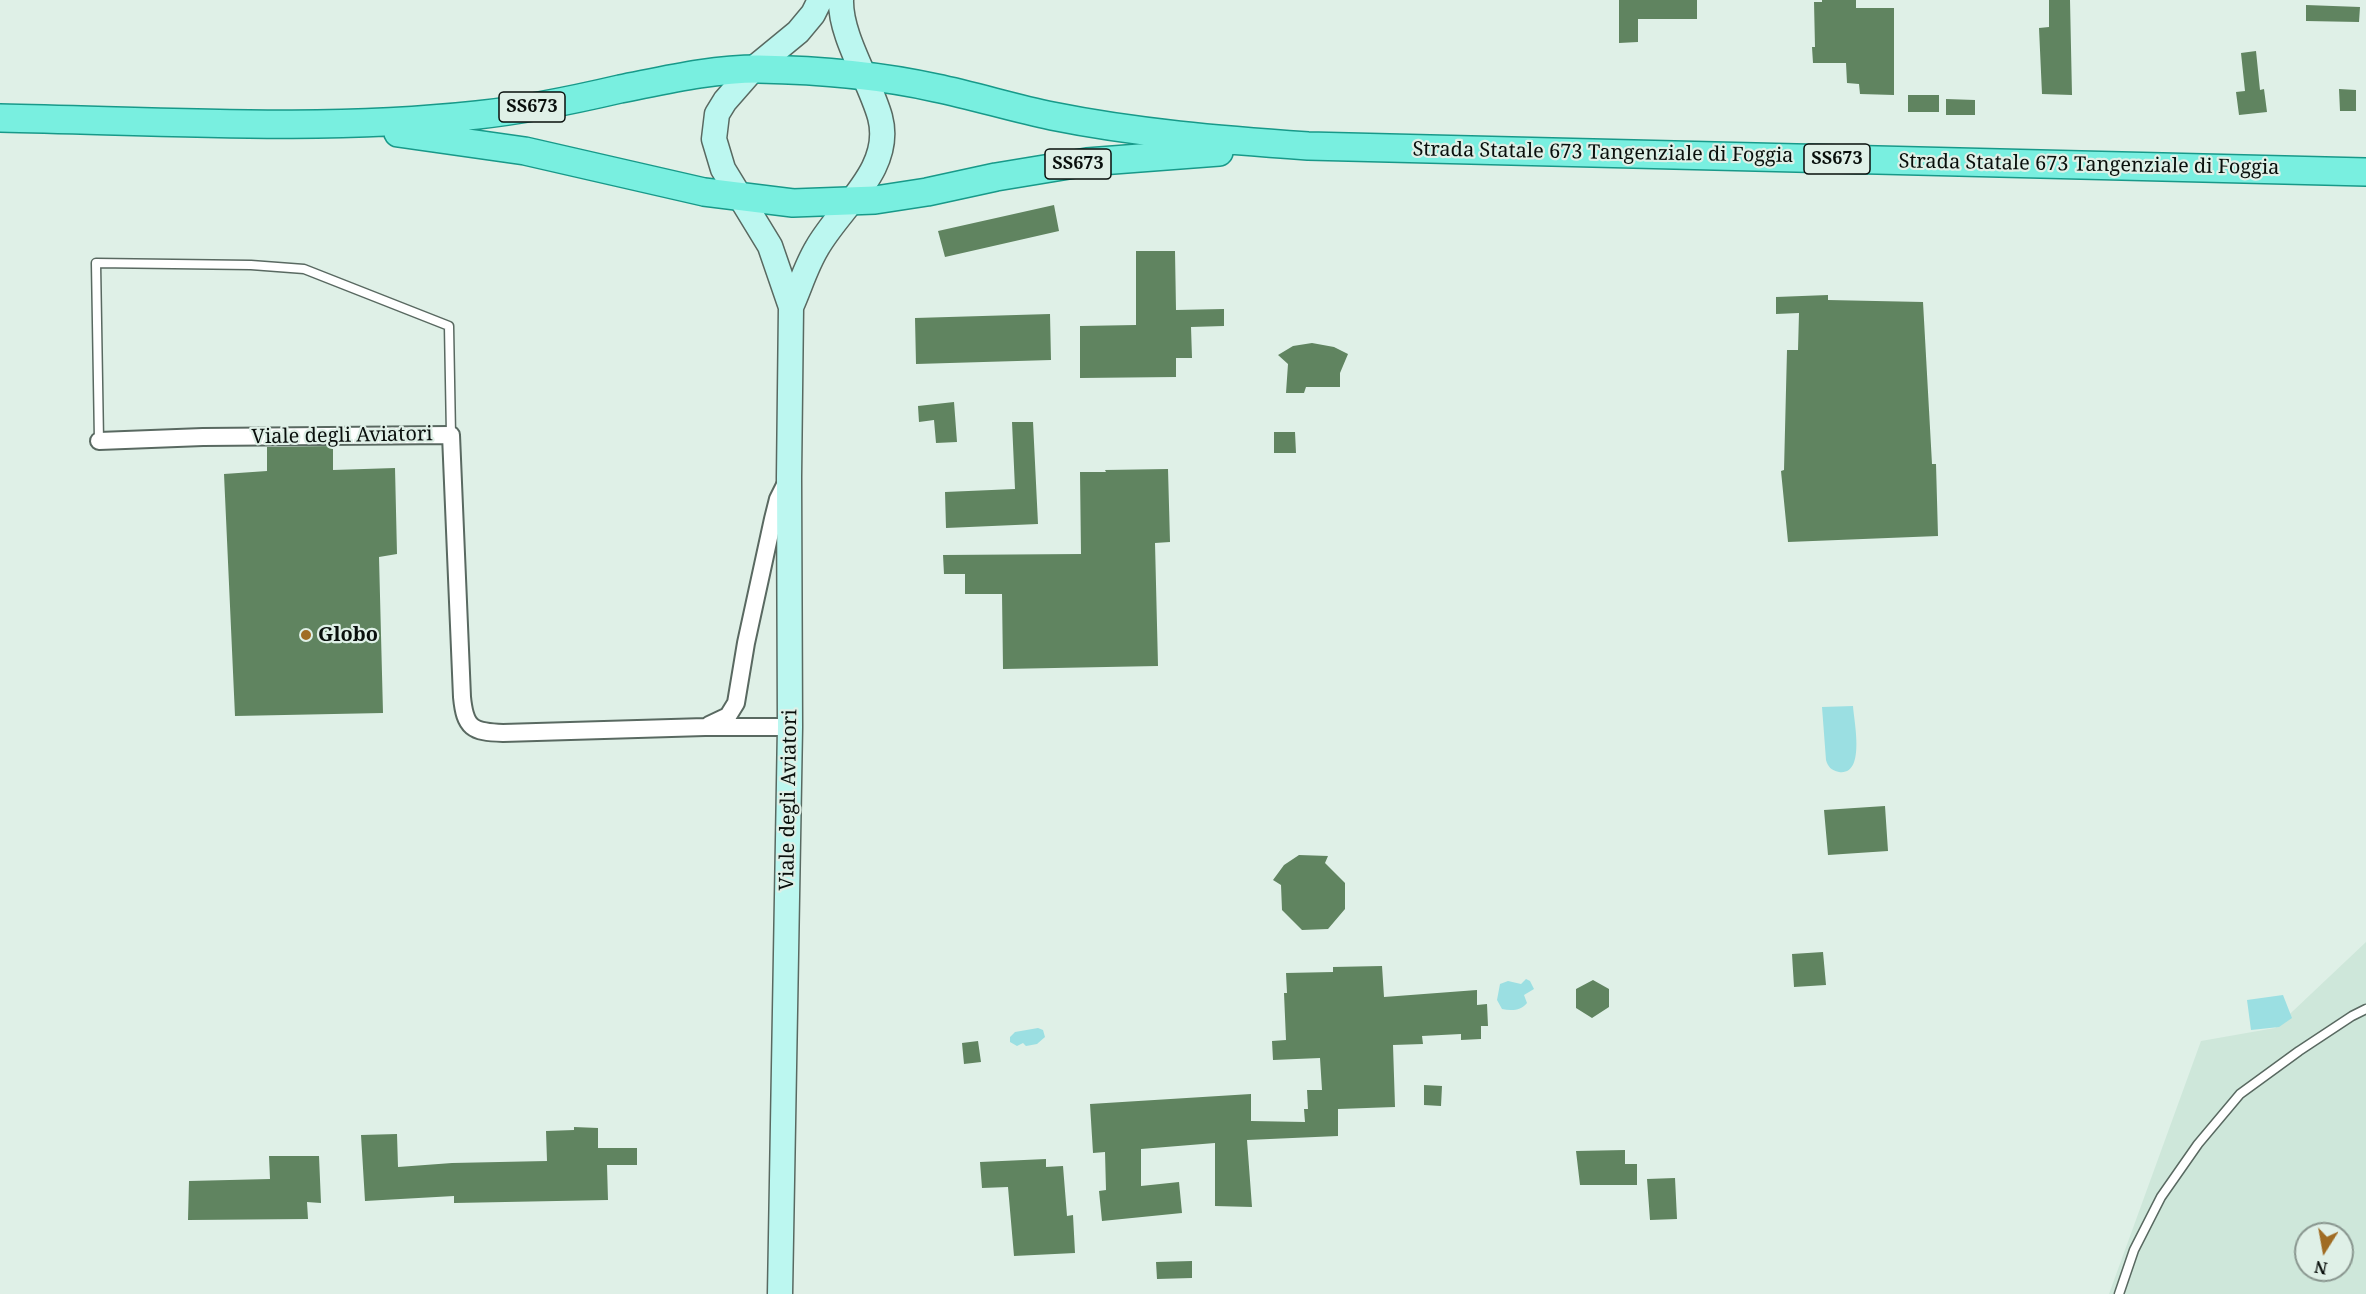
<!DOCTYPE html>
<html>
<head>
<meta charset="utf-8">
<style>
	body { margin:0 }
	#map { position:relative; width:2366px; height:1294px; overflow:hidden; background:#dff0e7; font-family:"Noto Serif",serif }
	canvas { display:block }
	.north { position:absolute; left:2294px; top:1222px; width:60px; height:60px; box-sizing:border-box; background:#dff0e7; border:2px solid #89968f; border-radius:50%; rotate:191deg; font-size:16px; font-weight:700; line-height:24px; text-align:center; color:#090f0c }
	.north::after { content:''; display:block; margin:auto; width:21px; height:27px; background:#a06c23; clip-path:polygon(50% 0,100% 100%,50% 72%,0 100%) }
</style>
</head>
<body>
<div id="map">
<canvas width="2366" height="1294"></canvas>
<div class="north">N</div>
</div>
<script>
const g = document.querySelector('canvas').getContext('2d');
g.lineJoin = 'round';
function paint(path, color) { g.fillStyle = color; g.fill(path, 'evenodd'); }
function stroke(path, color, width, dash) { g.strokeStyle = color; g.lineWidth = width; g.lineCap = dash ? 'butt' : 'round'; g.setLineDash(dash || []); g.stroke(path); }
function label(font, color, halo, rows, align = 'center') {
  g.font = font + ' "Noto Serif",serif'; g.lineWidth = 4.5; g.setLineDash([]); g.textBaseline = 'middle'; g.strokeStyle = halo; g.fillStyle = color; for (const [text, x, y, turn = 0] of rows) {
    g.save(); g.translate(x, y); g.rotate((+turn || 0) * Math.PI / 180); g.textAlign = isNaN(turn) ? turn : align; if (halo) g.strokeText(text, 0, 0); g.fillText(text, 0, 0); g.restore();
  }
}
paint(new Path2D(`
	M2366 942V1294H2109L2201 1041 2275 1028ZM2306 1234H2342V1270H2306Z`), '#cee7da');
paint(new Path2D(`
	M1853 706C1854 721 1866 776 1839 772 1831 770 1828 767 1826 760L1822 707Z
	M1526 979 1530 981 1534 989 1524 995 1527 1003C1521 1011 1511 1011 1502 1009L1497 1000 1500 984 1508 981 1521 984Z
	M2283 995 2292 1018 2279 1027 2251 1030 2247 1000Z
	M1038 1028 1043 1030 1045 1037 1037 1044 1026 1046 1023 1043 1017 1046 1010 1042V1037L1015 1032Z`), '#9bdfe2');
paint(new Path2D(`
	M1619 0H1697V19H1638V42L1619 43Z
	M1822 0H1856V8H1894V95L1860 94 1859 84 1847 83 1846 63H1813L1812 47H1815L1814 2H1822Z
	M2049 0H2070L2072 95 2042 94 2039 28 2049 27Z
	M2306 5 2360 7 2359 22 2306 21Z
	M2256 51 2260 90 2264 89 2267 112 2239 115 2236 92 2245 91 2241 53Z
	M2339 89 2356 90V111H2340Z
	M1908 95H1939V112H1908Z
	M1946 99 1975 100V115H1946Z
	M1054 205 1059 231 945 257 938 231Z
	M1136 251H1175L1176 310 1224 309V326L1191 327 1192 358H1176V377L1080 378V326L1136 325Z
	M1828 295V300L1923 302 1932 464H1936L1938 536 1788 542 1781 471 1784 470 1787 350H1798L1799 313 1776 314V297Z
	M1050 314 1051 360 916 364 915 318Z
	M1312 343 1334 347 1348 354 1340 373V387H1306L1304 393H1286L1288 364 1278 355 1293 346Z
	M954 402 957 442 936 443 934 420 919 422 918 406Z
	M1012 422H1033L1038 524 946 528 945 492 1015 489Z
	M1274 432H1295L1296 453H1274Z
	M333 446V470L395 468 397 554 379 557 383 713 235 716 224 474 267 471V447Z
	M1168 469 1170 542 1155 543 1158 666 1003 669 1002 594H965V574H944L943 555 1081 554 1080 472H1106L1105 470Z
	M1885 806 1888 851 1828 855 1824 810Z
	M1299 855 1328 856 1325 863 1345 883V909L1328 929 1302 930 1282 910 1281 885 1273 880 1284 865Z
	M1823 952 1826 985 1794 987 1792 954Z
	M1382 966 1384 997 1477 990V1005L1487 1004 1488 1026H1481V1039L1461 1040V1034L1422 1036 1423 1044 1393 1045 1395 1107 1338 1109V1136L1247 1140 1252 1207 1215 1206V1143L1141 1149V1186L1179 1182 1182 1213 1102 1221 1099 1191 1106 1190 1105 1152 1093 1153 1090 1104 1251 1094V1121L1305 1122 1304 1109H1308L1307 1090H1322L1320 1058 1273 1060 1272 1041 1286 1040 1284 993H1287L1286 973 1333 972V967Z
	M1593 980 1609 989V1007L1592 1018 1576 1008V989Z
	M978 1041 981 1062 964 1064 962 1043Z
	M1424 1085 1442 1086 1441 1106 1424 1105Z
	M574 1127 598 1128V1148H637V1165H607L608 1200 454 1203V1196L365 1201 361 1135 397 1134 398 1167 452 1163 547 1161 546 1131 574 1130Z
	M1625 1150V1164H1637V1185H1580L1576 1151Z
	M269 1156H319L321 1203 307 1202 308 1219 188 1220 189 1181 270 1179Z
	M1046 1159V1167L1063 1166 1067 1216 1073 1215 1075 1253 1014 1256 1008 1187 982 1188 980 1162Z
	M1675 1178 1677 1219 1650 1220 1647 1179Z
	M1192 1261V1278L1157 1279 1156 1262Z`), '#608460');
const service = new Path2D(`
	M99 441 96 263 251 265 304 269 449 326 451 435
	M2119 1294 2134 1250 2161 1197 2198 1144 2240 1094 2299 1051 2352 1016 2366 1009`);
const minor = new Path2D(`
	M99 441 203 437 451 435 462 697C465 728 472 732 503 733L705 727H790
	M709 725 728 716 736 703 746 643 773 519 778 499 786 483`);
const secondary = new Path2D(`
	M791 307C800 287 806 266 817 248 840 207 894 169 880 117 870 81 840 36 841 0
	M780 1294 790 727 789 477 791 307 770 246 723 169 714 139 717 114 725 101 753 69 798 32 813 14 820 0`);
const primary = new Path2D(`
	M0 118C159 121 319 132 477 115 525 110 573 100 620 89 666 80 711 69 758 69 817 70 878 75 936 88 975 96 1013 108 1052 116 1136 133 1222 140 1308 146L2366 172
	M398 133 525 151 704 192 793 203 875 200 927 192 996 177 1087 162 1219 152`);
stroke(service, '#596961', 11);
stroke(minor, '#596961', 20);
stroke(secondary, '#596961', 27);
stroke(primary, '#189989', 30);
stroke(service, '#fff', 8);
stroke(minor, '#fff', 16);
stroke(secondary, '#bcf7f0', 24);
stroke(primary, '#79efe0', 27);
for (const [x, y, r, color] of [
	[306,635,6,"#a06c23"]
]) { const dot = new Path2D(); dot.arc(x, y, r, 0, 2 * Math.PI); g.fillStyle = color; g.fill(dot); stroke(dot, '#dff0e7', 2); }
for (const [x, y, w] of [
	[532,107,66],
	[1837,159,66],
	[1078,164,66]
]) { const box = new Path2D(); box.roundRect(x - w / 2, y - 15, w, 30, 4.5); g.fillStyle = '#dff0e7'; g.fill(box); stroke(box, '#090f0c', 1.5); }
label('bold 18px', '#090f0c', null, [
	["SS673",532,107],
	["SS673",1837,159],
	["SS673",1078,164]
]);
label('20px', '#090f0c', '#dff0e7', [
	["Strada Statale 673 Tangenziale di Foggia",1603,153,1],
	["Strada Statale 673 Tangenziale di Foggia",2089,165,1],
	["Viale degli Aviatori",342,436,-1],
	["Viale degli Aviatori",789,800,-89]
]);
label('bold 20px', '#090f0c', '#dff0e7', [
	["Globo",318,635]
], 'left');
</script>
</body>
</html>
